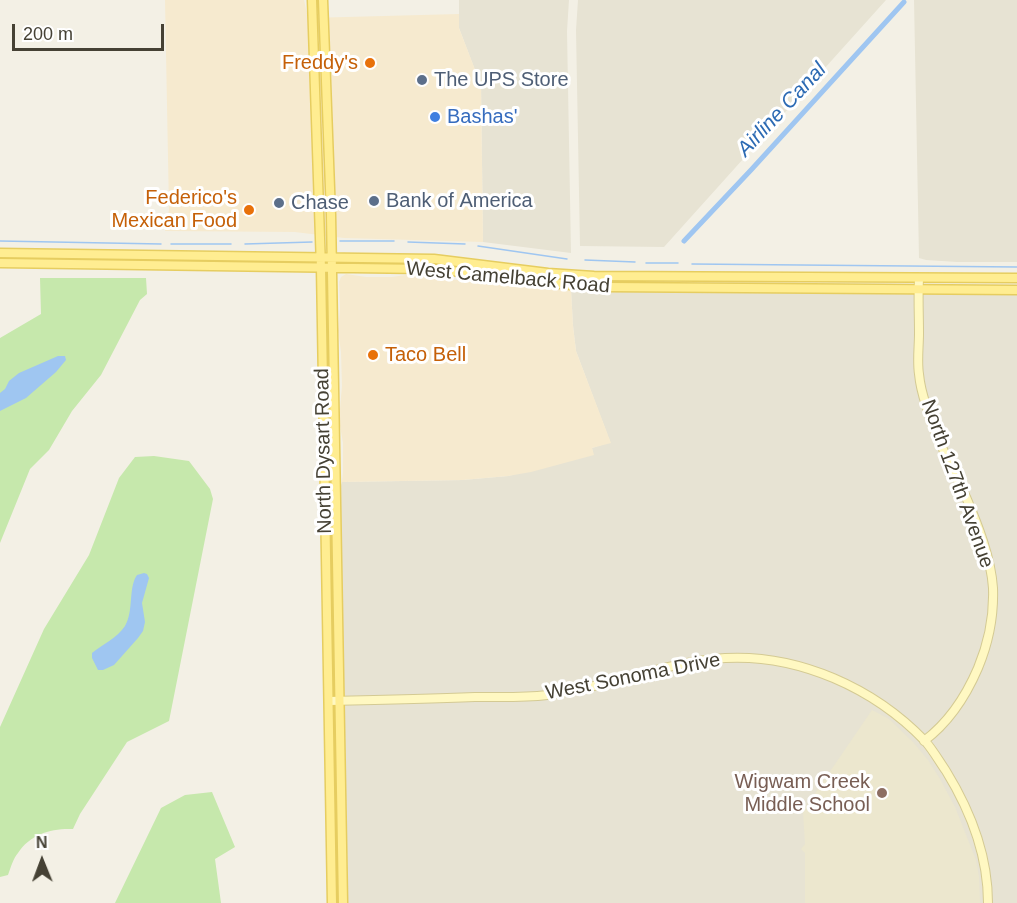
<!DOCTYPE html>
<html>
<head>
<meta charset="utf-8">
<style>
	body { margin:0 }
	#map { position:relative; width:1017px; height:903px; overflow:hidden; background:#f3f0e5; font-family:Arial,sans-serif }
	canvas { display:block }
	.north { position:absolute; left:12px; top:831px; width:60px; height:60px; -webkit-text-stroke:4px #fff; paint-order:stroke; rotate:359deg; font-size:16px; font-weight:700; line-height:24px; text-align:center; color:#454134 }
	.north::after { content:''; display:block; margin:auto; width:21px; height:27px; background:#454134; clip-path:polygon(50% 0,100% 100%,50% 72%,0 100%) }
	.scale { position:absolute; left:12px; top:24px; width:152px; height:27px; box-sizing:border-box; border:3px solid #454134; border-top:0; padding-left:8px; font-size:18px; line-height:21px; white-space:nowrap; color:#454134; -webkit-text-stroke:4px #fff; paint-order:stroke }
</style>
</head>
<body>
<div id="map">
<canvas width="1017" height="903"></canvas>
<div class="north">N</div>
<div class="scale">200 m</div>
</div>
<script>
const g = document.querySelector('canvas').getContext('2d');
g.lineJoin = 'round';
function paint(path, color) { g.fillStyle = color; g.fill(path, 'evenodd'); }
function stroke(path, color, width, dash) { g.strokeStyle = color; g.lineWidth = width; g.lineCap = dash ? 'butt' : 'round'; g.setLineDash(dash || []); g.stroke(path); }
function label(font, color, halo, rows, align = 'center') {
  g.font = font + ' Arial,sans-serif'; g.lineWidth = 6; g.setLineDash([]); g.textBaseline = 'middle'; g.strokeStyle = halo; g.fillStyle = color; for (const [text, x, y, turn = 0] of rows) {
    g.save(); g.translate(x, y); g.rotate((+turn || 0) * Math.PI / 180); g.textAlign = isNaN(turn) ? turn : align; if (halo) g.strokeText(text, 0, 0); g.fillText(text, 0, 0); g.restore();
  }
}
paint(new Path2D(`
	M459 0H569L567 31 571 253 483 242 481 86 459 28Z
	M578 0H886L664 247 580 246 576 30Z
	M914 0H1017V262H957L926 260 919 258Z
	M571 290 1017 294V903H348L340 488 342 482 462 480 508 476 593 454 592 448 610 442 576 351 573 326Z`), '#e7e3d3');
paint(new Path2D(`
	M165 0H304L308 18 459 14V28L481 85 483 242 344 238 295 232 165 231 169 210Z
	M346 274 366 277H392L412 274 425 277 457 280H479L571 290 573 326 576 351 611 443 592 448 594 455 531 472 508 476 462 480 342 482 343 473V443L339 420 342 386 341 352 338 331 340 309 339 282 341 277Z`), '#f6eacf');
paint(new Path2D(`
	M872 710 889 719 913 742 928 760 940 779 955 807 976 860 979 877 980 903H805V853L801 849 805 844 803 811Z`), '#ece7ce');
paint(new Path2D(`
	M40 278H146L147 294 140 300 101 375 72 411 49 450 30 469 0 543V338L41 314Z
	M154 456 189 461 210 489 213 499 169 721 127 742 80 814 73 829C52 828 30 834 18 853 13 859 11 867 8 875L0 877V727L44 629 89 555 119 478 135 457Z
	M212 792 235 847 215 859 221 903H115L161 808 185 795Z`), '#c6e8ac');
paint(new Path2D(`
	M58 356H65L66 360 56 372 26 398 0 411V393L5 389 9 381 19 373Z
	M144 573 147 574 149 578 142 603 145 622 143 631 138 638 114 665 103 670H98L92 658V653C102 645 117 638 125 626 134 611 128 588 137 575Z`), '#9fc6f1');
stroke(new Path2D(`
	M0 241 161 244
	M340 241H394
	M408 242 465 244
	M171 244H231
	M245 244 312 242
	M478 246 567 259
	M585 260 635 262
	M646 263H678
	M692 264 1017 267`), '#9fc6f1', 1.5);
stroke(new Path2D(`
	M684 241 751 170 904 2`), '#9fc6f1', 5);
const secondary = new Path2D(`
	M919 279C918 297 919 315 919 333 919 347 917 361 919 374 920 385 923 396 926 405 935 437 952 467 966 497 978 525 991 558 993 588 994 615 988 644 978 668 966 696 948 723 924 741
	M329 701C378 700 426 699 475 697 499 697 523 698 547 695 607 688 664 662 725 658 799 654 874 688 925 741 933 750 939 761 946 771 970 810 988 855 988 903`);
const primary = new Path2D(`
	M312 0 321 268 332 903
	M323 0 331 215 343 903
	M0 253 434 259 548 273 594 276 1017 278
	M0 263 424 269C485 272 545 286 607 287L1017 290`);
stroke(secondary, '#d4ca93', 10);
stroke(primary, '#e6cd60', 11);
stroke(secondary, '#fff8c2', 8);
stroke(primary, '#ffed91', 8);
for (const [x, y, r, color] of [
	[370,63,6,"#e8710a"],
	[422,80,6,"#5c6f8a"],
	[435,117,6,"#3f7fe0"],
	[374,201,6,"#5c6f8a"],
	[279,203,6,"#5c6f8a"],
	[249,210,6,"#e8710a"],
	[373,355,6,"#e8710a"],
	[882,793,6,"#8d6e63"]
]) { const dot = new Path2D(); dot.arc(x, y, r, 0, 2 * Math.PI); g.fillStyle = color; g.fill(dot); stroke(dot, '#fff', 2); }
label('20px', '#c56008', '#fff', [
	["Freddy's",358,63],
	["Federico's",237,198],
	["Mexican Food",237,221],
	["Taco Bell",385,355,"left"]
], 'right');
label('20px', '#4e5e75', '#fff', [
	["The UPS Store",434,80],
	["Bank of America",386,201],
	["Chase",291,203]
], 'left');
label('20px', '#366cbe', '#fff', [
	["Bashas'",447,117]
], 'left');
label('20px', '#454134', '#fff', [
	["West Camelback Road",508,278,5],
	["North Dysart Road",324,451,-91],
	["North 127th Avenue",957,484,70],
	["West Sonoma Drive",633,677,-11]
]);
label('20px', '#785e54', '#fff', [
	["Wigwam Creek",870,782],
	["Middle School",870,805]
], 'right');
label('italic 21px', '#2c6ab3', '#fff', [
	["Airline Canal",782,110,-47]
]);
</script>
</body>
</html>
